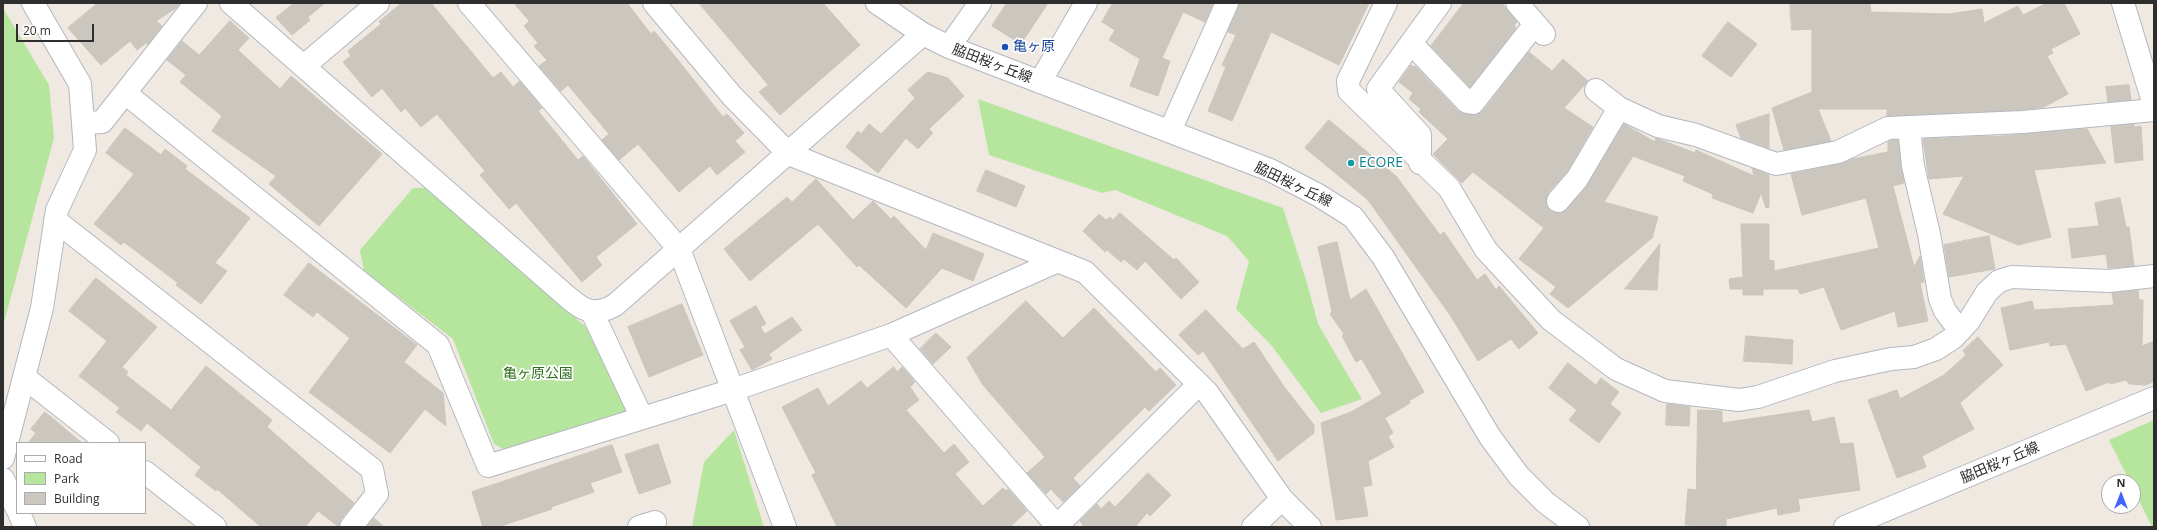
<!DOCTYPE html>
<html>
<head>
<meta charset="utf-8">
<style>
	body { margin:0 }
	#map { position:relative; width:2157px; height:530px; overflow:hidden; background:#efe9e1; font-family:"Open Sans",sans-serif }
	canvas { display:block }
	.frame { position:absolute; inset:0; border:4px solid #2e2e2e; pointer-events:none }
	.legend { position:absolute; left:16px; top:442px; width:130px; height:72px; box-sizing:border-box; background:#fff; border:1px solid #ababab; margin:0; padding:5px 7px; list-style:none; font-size:12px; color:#2e2e2e }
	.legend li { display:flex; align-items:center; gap:8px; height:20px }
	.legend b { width:20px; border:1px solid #ababab }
	.north { position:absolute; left:2101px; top:474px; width:40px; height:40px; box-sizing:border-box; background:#fff; border:1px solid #ababab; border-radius:50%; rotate:0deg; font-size:11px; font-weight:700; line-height:16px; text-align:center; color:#2e2e2e }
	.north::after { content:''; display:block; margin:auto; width:14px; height:18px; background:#4264fb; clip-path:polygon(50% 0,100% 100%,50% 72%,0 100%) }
	.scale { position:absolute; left:16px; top:24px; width:78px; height:18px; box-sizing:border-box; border:2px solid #2e2e2e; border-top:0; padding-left:5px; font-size:12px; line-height:14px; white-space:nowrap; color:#2e2e2e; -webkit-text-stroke:3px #fff; paint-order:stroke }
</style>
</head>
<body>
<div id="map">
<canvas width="2157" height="530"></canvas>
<div class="frame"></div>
<ul class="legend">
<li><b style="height:5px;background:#fff"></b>Road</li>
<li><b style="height:11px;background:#b6e59e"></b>Park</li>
<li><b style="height:11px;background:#cbc7bf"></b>Building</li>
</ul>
<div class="north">N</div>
<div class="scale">20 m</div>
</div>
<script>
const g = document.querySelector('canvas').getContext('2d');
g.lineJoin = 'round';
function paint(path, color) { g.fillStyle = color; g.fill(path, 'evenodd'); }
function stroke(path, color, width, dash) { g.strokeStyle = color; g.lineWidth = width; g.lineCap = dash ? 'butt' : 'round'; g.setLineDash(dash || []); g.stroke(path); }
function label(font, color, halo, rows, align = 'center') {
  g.font = font + ' "Open Sans","Noto Sans JP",sans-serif'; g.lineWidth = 3.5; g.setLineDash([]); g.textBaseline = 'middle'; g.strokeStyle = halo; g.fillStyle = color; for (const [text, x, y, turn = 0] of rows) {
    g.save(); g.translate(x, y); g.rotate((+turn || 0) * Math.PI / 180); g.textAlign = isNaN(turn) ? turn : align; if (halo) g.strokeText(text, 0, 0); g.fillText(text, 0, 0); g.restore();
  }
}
paint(new Path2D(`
	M3 8 49 85 54 138 3 326Z
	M978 99 1283 208 1307 283 1318 324 1362 399 1321 413 1272 346 1236 309 1249 261 1227 236 1115 190 1102 193 989 155Z
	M413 188H428L588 329 628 409 623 417 511 453 494 444 453 339 364 271 360 250Z
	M2154 420V527H2152L2133 488V482H2130L2109 440Z
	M734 430 764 527H692L704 462Z`), '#b6e59e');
const building = new Path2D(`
	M98 3H180L176 8 156 21 162 26 148 44 146 43 137 50 130 41 101 65 68 28Z
	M294 3H325L308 17 310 20 292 35 276 18Z
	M402 3H431L493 78 501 72 513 87 520 81 542 108 538 111 578 160 583 156 637 224 596 257 602 265 582 282 516 203 509 209 480 175 485 171 437 114 421 127 405 108 401 112 382 88 372 97 343 62 351 56 348 51 381 24 379 22Z
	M514 3H627L651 34 654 31 674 55 723 117 727 114 744 133 735 141 745 152 717 175 710 166 679 192 638 144 619 160 602 140 609 134 568 85 561 91 539 66 547 60 534 46 538 43 524 26 529 21Z
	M699 3H823L860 45 780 115 759 92 768 85Z
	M1007 3H1048L1021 44 992 26Z
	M1113 3H1213L1205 22 1183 12 1162 58 1170 61 1158 96 1130 86 1140 59 1109 40 1115 30 1102 22Z
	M1239 3H1369L1339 65 1271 32 1232 121 1208 111 1226 67 1222 65 1236 35 1228 32Z
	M1464 3H1502L1517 22 1514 25 1516 28 1470 87 1431 46Z
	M1790 3H1870L1871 12 1949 14 1982 9 1984 23 2018 6 2023 15 2047 3H2064L2080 34 2051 49 2053 53 2047 56 2068 94 2044 107 2022 110 1887 116V109H1818L1831 141 1784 150 1772 108 1812 92V29L1792 30Z
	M230 21 249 38 238 50 280 89 291 76 382 154 319 226 269 184 276 176 212 131 222 116 180 82 186 75 167 60 182 41 199 55Z
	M1728 22 1757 44 1731 77 1702 56Z
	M1529 52 1552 71 1563 59 1588 81 1564 108 1593 127 1567 172 1548 193 1546 205 1550 211 1556 213H1562L1586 187 1624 124 1655 142 1656 138 1695 153 1696 150 1754 176 1752 168 1769 175V207L1766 208 1761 193 1753 213 1712 198 1713 194 1683 181 1685 176 1633 156 1604 202 1658 217 1652 238 1568 308 1550 294 1556 287 1519 259 1544 228 1473 172 1462 183 1433 154 1448 139 1419 112 1421 109 1409 99 1413 93 1399 82 1411 65 1414 67 1415 66 1458 111 1465 114 1477 115 1483 111Z
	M928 72 948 78 964 96 929 129 933 133 918 149 906 138 878 173 846 147 858 131 861 134 869 124 881 134 915 98 908 90Z
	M2129 85 2131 100 2108 102 2106 87Z
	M1769 114V148L1741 138 1736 125Z
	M1329 120 1396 176 1440 235 1444 232 1477 280 1485 274 1496 290 1499 286 1538 333 1519 349 1511 339 1478 361 1450 315 1368 200 1305 148Z
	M2134 124V127L2141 126 2143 160 2115 163 2111 127Z
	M125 128 161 155 165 149 187 166 185 169 250 218 215 263 227 271 201 304 176 285 178 283 124 242 121 245 94 224 134 174 106 153Z
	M2087 129 2106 163 2034 170 2051 237 2018 245 1943 214 1964 176 1929 179 1923 139 1993 136 1990 137Z
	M1891 140H1898L1904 183 1893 186 1914 267 1920 256 1924 282 1920 283 1928 321 1898 327 1895 311 1841 330 1824 287 1800 294 1798 289H1763V295H1743V289H1730L1729 279 1743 277 1741 224H1769V260L1774 261V271L1879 248 1866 198 1802 215 1791 174 1840 164 1852 159 1888 152V142Z
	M986 170 1025 186 1016 207 977 191Z
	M816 179 853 220 873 201 891 219 894 216 926 250 933 233 984 254 973 281 942 268 906 308 859 265 857 267 818 224 750 281 724 249 787 197 792 202Z
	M2120 198 2126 227H2129L2134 266 2108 268 2106 254 2072 258 2068 229 2099 226 2095 203Z
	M1120 213 1174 260 1176 258 1199 282 1181 299 1145 261 1137 270 1124 259 1121 262 1107 250 1105 252 1083 231 1099 214 1106 220 1110 217 1113 220Z
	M1989 236 1995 269 1949 277 1944 245Z
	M1337 242 1350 300 1366 289 1424 392 1409 401 1410 403 1385 418 1393 433 1388 436 1394 447 1368 461 1372 485 1363 487 1368 516 1336 520 1321 423 1351 412 1382 394 1363 361 1361 359 1356 362 1342 336 1344 334 1330 314 1332 312 1318 247Z
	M1660 244 1657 290 1625 289Z
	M309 263 417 345 404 362 443 393 446 426 425 409 390 453 309 392 350 338 317 312 313 317 284 295Z
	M96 278 157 327 122 367 128 372 126 375 171 410 206 366 272 420 267 427 354 503 341 519 339 527 318 511 305 527H261L217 489 216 491 195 475 201 467 147 423 141 431 116 412 120 408 79 376 107 341 69 311Z
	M2138 290 2139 300H2143L2142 346 2154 341V381L2146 385 2129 384 2126 380 2110 384 2109 382 2086 391 2066 344 2050 346 2049 342 2010 350 2001 308 2032 301 2034 310 2114 305 2112 293Z
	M1026 301 1063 338 1094 308 1156 372 1160 368 1176 385 1149 411 1145 407 1073 478 1080 486 1063 502 1051 489 1046 494 1027 473 1045 457 983 385 967 358Z
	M682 304 703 355 649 377 628 327Z
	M756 306 766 324 760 327 765 334 792 317 802 330 769 354 772 359 752 370 740 350 745 347 730 321Z
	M1206 310 1243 349 1254 342 1285 388 1314 425V433L1278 461 1203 351 1198 355 1179 335Z
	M936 333 951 347 933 364 920 349Z
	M1746 336 1793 340 1792 364 1744 361Z
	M1978 337 2003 365 1960 403 1974 429 1922 456 1926 467 1897 478 1868 400 1897 390 1900 399 1944 375 1966 355 1963 351Z
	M1568 363 1596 385 1601 378 1619 392 1610 404 1621 413 1599 443 1569 420 1577 410 1549 388Z
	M894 367 897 372 902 367 915 382 910 387 919 400 906 410 944 453 954 444 969 462 955 474 983 506 1003 488 1006 491 1008 489 1027 511 1010 527H837L812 475 816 473 782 407 818 388 828 406 861 381 867 388Z
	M1667 404 1690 407 1689 426 1666 425Z
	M1698 410 1722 411V423L1809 410 1812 422 1834 417 1840 444 1853 443 1860 490 1798 499 1800 511 1778 515 1777 508 1726 519V527L1685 525 1688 489 1696 490Z
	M45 412 82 443H28L36 433 31 429Z
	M658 444 671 483 639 494 625 455Z
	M612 445 622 472 590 483 594 492 551 507 552 509 498 527H483L472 492Z
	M1148 473 1171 495 1150 516 1147 513 1135 527H1084L1080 521 1097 504 1101 509 1109 501 1115 507Z
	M374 518 384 527H367Z`);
paint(building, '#cbc7bf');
stroke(building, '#cbc5ba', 1);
const minor = new Path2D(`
	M231 3 563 293C581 309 592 318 615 305L923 34
	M469 3 679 249 785 527
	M654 3 732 96 789 154 1085 272 1207 392 1282 499 1310 527
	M877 3 923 34 949 47 1270 170 1318 195 1353 217 1383 257 1490 437 1519 476 1545 502 1578 527
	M1386 3 1348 81 1349 91 1449 188 1486 250 1551 320 1616 369 1665 391 1739 400 1758 397 1835 371 1891 359 1914 357 1936 349 1953 338 1969 321 1987 292 1999 281 2012 277 2109 281 2154 276
	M1517 3 1544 34
	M2123 3 2154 105
	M1411 43 1467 102 1473 103 1535 24
	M949 47 980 3
	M304 66 378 3
	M1040 82 1086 3
	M1596 90 1619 108 1658 126 1696 135 1776 164 1838 152 1888 128 2023 122 2154 110
	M125 93 438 345 488 466 733 390 891 335 1058 261
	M83 123 102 122 196 3
	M1909 128 1913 166 1929 234 1940 299 1945 311 1960 331
	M1170 131 1227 3
	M1420 163V135L1378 89 1440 3
	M1558 201 1577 179 1619 108
	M55 220 372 469 377 494 351 527
	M592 312 642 418
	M891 335 1057 526
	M24 377 108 443
	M3 458 42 308 57 210 85 150 80 84 33 3
	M145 472 215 527
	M3 479 17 509
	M19 513 25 527
	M639 527 655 522
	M1056 527 1199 384
	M1253 527 1282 499
	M1845 527 2154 398`);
stroke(minor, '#b4b7c1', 24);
stroke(minor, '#fff', 22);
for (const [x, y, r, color] of [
	[1005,47,4,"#1a4fb4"],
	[1351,163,4,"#0f9aa8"]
]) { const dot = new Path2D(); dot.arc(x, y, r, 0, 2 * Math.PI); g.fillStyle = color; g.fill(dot); stroke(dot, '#fff', 1.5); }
label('14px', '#164399', '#fff', [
	["亀ヶ原",1013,47]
], 'left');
label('14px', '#2e2e2e', '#fff', [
	["脇田桜ヶ丘線",992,64,21],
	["脇田桜ヶ丘線",1293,185,26],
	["脇田桜ヶ丘線",2000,463,-23]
]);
label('14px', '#0d838f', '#fff', [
	["ECORE",1359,163]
], 'left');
label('14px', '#2c6e1b', '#fff', [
	["亀ヶ原公園",538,374]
]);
</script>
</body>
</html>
